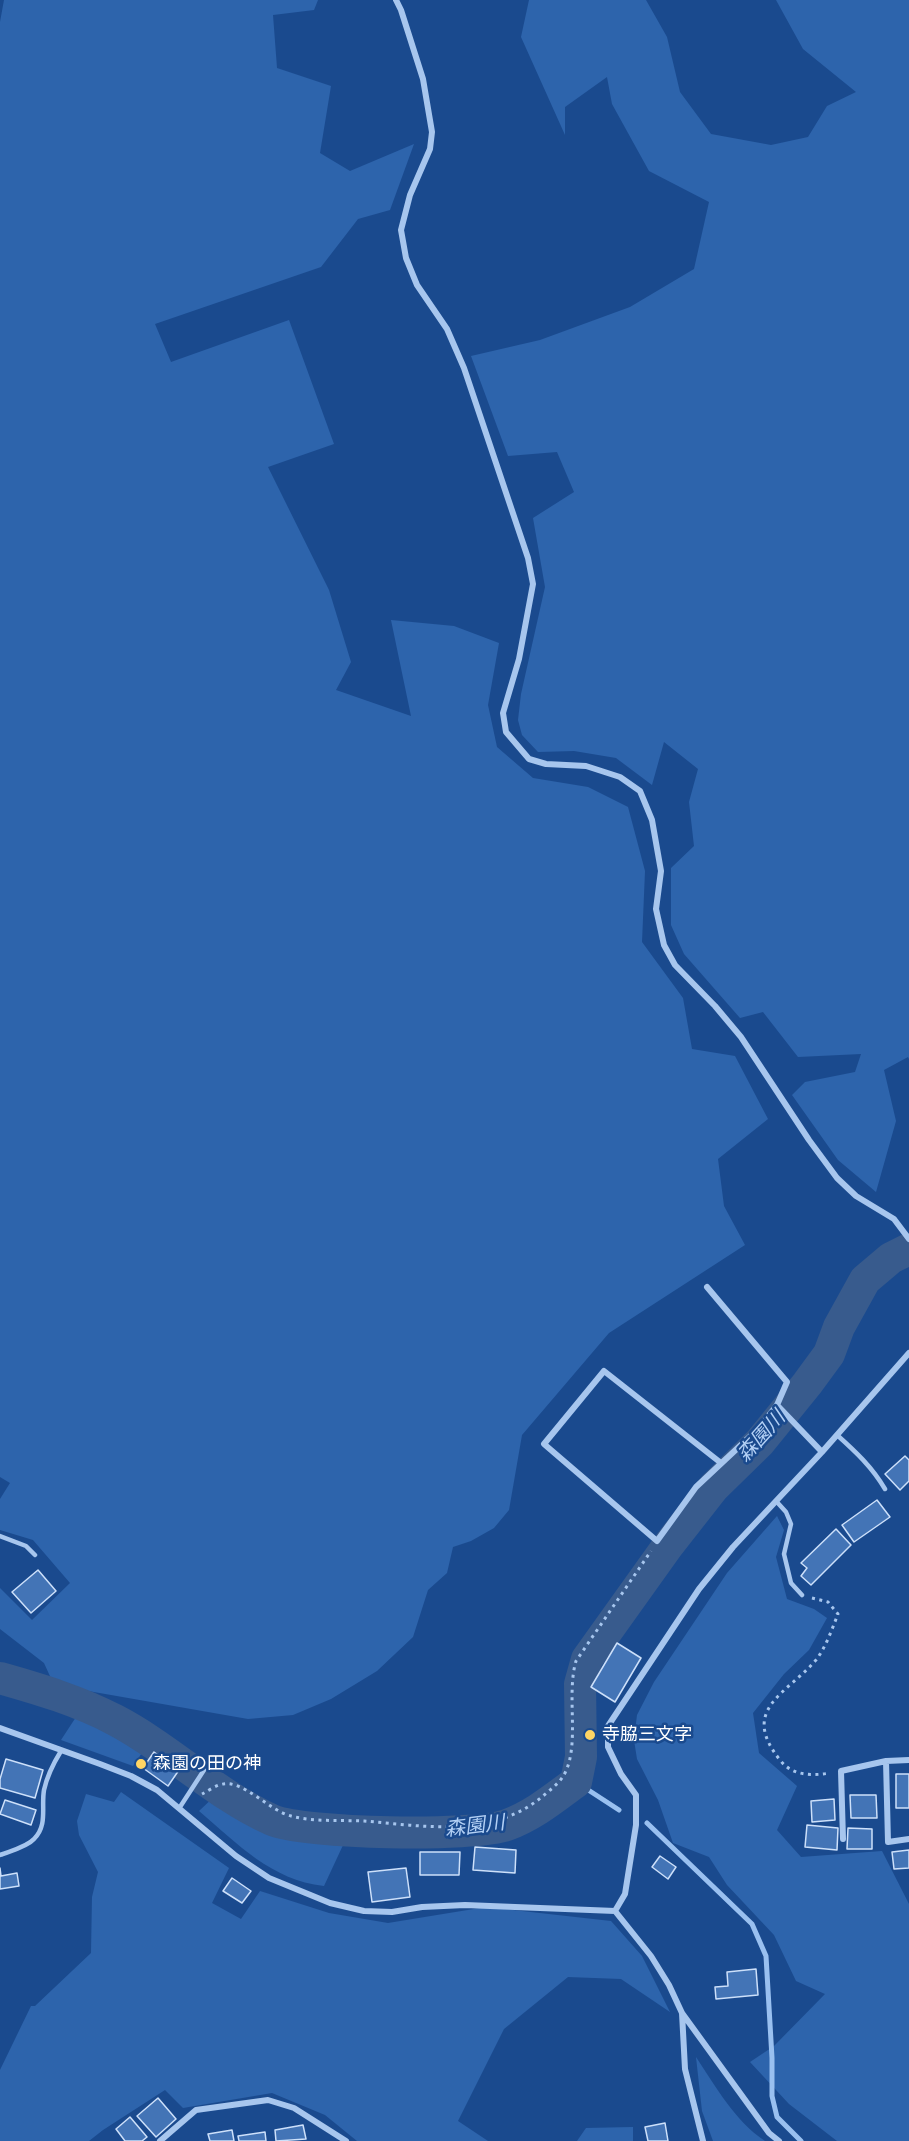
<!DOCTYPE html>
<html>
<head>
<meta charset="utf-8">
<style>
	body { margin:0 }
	canvas { display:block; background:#1a4a8e }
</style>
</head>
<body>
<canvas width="909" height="2141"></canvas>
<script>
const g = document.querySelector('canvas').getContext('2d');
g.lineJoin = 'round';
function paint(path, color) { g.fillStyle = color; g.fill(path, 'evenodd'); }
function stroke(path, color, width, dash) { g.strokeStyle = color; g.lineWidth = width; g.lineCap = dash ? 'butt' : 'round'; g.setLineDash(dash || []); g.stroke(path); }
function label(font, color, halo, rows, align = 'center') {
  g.font = font + ' "DM Sans","Noto Sans JP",sans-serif'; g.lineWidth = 5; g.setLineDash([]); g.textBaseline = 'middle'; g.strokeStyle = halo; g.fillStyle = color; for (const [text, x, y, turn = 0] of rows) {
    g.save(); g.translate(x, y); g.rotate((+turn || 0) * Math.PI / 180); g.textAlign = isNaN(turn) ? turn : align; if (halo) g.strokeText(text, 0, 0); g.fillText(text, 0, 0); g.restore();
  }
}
paint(new Path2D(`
	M4 0H318L314 10 273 15 277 68 331 86 320 153 350 171 414 144 390 210 358 219 321 267 155 324 171 362 289 320 334 444 268 467 329 590 351 662 336 690 411 716 391 620 454 626 499 643 488 705 497 747 533 778 588 787 628 807 645 871 642 942 683 998 692 1049 735 1056 768 1119 718 1159 724 1206 745 1245 609 1333 522 1435 509 1510 494 1528 471 1541 453 1547 447 1573 428 1590 413 1637 377 1671 331 1699 293 1715 248 1719 54 1685 44 1663 0 1629V1588L32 1620 70 1583 33 1540 0 1530V1499L10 1483 0 1477V22Z
	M529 0H646L667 37 680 92 711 134 771 145 808 137 827 106 856 92 803 49 776 0H909V1059L908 1057 884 1070 896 1121 876 1192 838 1160 792 1095 805 1082 855 1072 861 1054 798 1057 763 1012 740 1018 684 954 671 925V868L694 846 689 802 698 769 664 742 652 785 616 758 574 751 538 752 522 735 518 720 521 694 545 587 533 518 574 492 557 452 508 456 471 356 540 340 630 307 694 269 709 202 649 171 612 104 607 77 565 107V135L521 37Z
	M777 1516 784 1530 776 1557 787 1599 814 1609 827 1618 809 1650 784 1674 753 1713 759 1753 797 1786 777 1830 801 1857 882 1851 909 1904V2141H837L789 2104 750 2062 774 2046 825 1994 796 1981 774 1935 727 1885 709 1857 673 1843 658 1800 637 1759 634 1740 637 1715 654 1682 727 1573Z
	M78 1714 146 1747 133 1766 61 1740Z
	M121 1792 229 1868 212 1903 241 1919 260 1891 329 1913 388 1923 486 1907 611 1921 642 1956 670 2012 621 1979 568 1977 504 2029 458 2121 488 2141H357L325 2115 272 2093 183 2108 165 2090 103 2130 89 2141H0V2070L31 2006H35L91 1953 92 1897 98 1872 79 1835 77 1821 86 1794 114 1802Z
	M217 1794 284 1833 344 1843 324 1886C271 1880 238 1844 199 1811Z
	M696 2057C716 2087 735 2121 765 2141H713L702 2111Z
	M633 2127V2141H577L586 2128Z`), '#2d64ac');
stroke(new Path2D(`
	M576 1782 619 1810
	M647 1823 752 1924 766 1956 772 2058V2096L777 2117 801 2141`), '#99c0f0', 5);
stroke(new Path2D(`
	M0 1678C39 1689 79 1701 115 1720 169 1748 216 1795 272 1820 305 1834 474 1837 507 1825 534 1815 554 1798 576 1782L581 1757 580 1684 587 1659 667 1547 714 1487 760 1442 807 1384 829 1354 839 1327 865 1280 891 1258 909 1249`), '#385b8d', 32);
const building = new Path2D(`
	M905 1456 909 1460V1481L900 1490 885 1474Z
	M877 1500 890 1517 854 1542 842 1525Z
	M836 1529 851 1545 811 1585 801 1576 807 1568 801 1563Z
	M38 1570 56 1591 31 1613 12 1592Z
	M617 1643 641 1658 615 1702 591 1687Z
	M154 1752 179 1770 168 1786 143 1768Z
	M6 1759 43 1770 35 1798 0 1788V1779Z
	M896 1774H909V1808H896Z
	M850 1795H876L877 1818H851Z
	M834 1799 835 1820 812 1822 811 1801Z
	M5 1800 36 1810 31 1825 0 1814Z
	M807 1825 838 1828 837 1850 805 1847Z
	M848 1828 872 1829V1849H847Z
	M475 1847 516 1850 515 1873 473 1870Z
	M909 1850V1868L894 1869 892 1852Z
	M420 1852H460L459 1875H420Z
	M660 1856 676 1867 668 1879 652 1867Z
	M0 1868 1 1876 17 1873 19 1886 0 1889Z
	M406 1868 410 1897 372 1902 368 1872Z
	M232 1878 251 1891 242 1903 223 1891Z
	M756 1969 758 1995 716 1999 715 1987 728 1986 727 1972Z
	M158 2098 176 2119 156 2137 137 2116Z
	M130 2117 147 2137 142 2141H125L116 2129Z
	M665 2123 668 2141H648L645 2127Z
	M303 2125 306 2139 276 2141 275 2130Z
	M232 2130 234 2141H210L208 2134Z
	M265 2132 266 2141H239L238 2136Z`);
paint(building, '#4374b6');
stroke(building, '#cde0fa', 1.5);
stroke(new Path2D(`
	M812 1598 828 1602 838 1614C832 1629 826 1647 816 1660 787 1694 739 1709 780 1760 792 1776 812 1776 830 1773
	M202 1794C208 1791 216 1785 223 1784 243 1780 270 1811 291 1816 314 1822 341 1820 364 1821 425 1826 492 1839 543 1796 551 1789 560 1783 565 1773 580 1743 566 1695 576 1661L651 1551`), '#a7c6ee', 3, [3, 4.5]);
stroke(new Path2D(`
	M837 1435C856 1452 872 1467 885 1489
	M776 1501 786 1512 791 1524 784 1554 791 1583 802 1595
	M0 1536 26 1546 35 1555
	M180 1807 204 1770
	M0 1855C10 1851 27 1847 34 1839 48 1825 41 1807 44 1790 47 1776 53 1764 61 1751`), '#a7c6ee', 4.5);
stroke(new Path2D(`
	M396 0 401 10 423 79 432 132 430 149 410 195 401 230 406 258 417 285 447 329 464 368 528 558 533 584 519 659 503 713 506 732 529 759 546 764 586 766 620 777 640 791 652 820 661 871 656 909 664 945 675 965 715 1006 741 1037 809 1140 837 1178 856 1196 894 1219 909 1239
	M707 1287 787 1382 777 1405 758 1429 696 1487 657 1541 544 1444 604 1371 721 1463
	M777 1405 822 1452
	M0 1728 100 1764 131 1776 157 1790 236 1856 269 1878 330 1903 364 1911 392 1912 422 1907 465 1905 615 1911 651 1956 669 1985 682 2013 769 2133 779 2141
	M886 1761 888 1842 909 1839
	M843 1839 841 1771 886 1761 909 1760
	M615 1911 625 1894 636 1825V1795L621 1774 608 1747V1726L699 1589 733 1547 822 1452 909 1353
	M682 2013 685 2069 703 2141
	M160 2141 196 2110 268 2100 294 2108 346 2141`), '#a7c6ee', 6);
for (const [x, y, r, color] of [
	[590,1735,6,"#ffd564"],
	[141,1764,6,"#ffd564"]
]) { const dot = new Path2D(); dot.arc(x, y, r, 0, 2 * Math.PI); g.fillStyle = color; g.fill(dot); stroke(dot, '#1a4a8e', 2); }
label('18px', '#fff', '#1a4a8e', [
	["寺脇三文字",602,1735],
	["森園の田の神",153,1764]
], 'left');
label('italic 20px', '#b3d0f5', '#1a4a8e', [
	["森園川",762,1437,-48],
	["森園川",475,1827,-7]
]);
</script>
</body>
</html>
